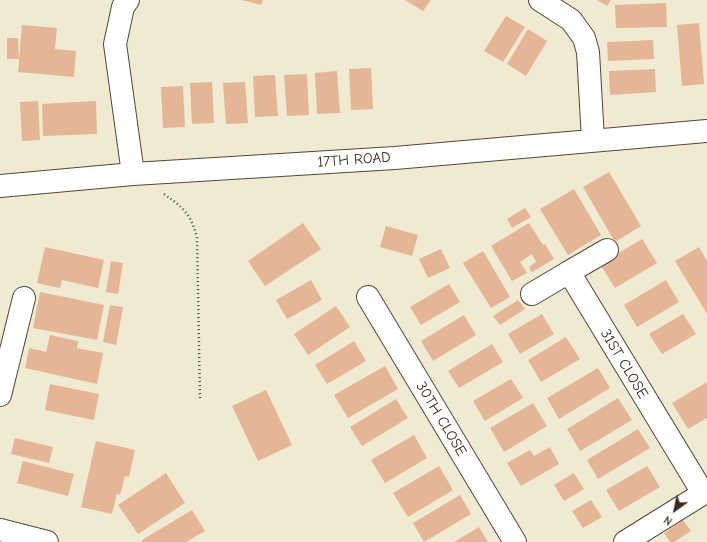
<!DOCTYPE html>
<html>
<head>
<meta charset="utf-8">
<style>
	body { margin:0 }
	#map { position:relative; width:707px; height:542px; overflow:hidden; background:#efead1; font-family:"Comic Neue",sans-serif }
	canvas { display:block }
	.north { position:absolute; left:655px; top:490px; width:40px; height:40px; -webkit-text-stroke:3px #fff; paint-order:stroke; rotate:213deg; font-size:11px; font-weight:700; line-height:16px; text-align:center; color:#3b2a1e }
	.north::after { content:''; display:block; margin:auto; width:14px; height:18px; background:#3b2a1e; clip-path:polygon(50% 0,100% 100%,50% 72%,0 100%) }
</style>
</head>
<body>
<div id="map">
<canvas width="707" height="542"></canvas>
<div class="north">N</div>
</div>
<script>
const g = document.querySelector('canvas').getContext('2d');
g.lineJoin = 'round';
function paint(path, color) { g.fillStyle = color; g.fill(path, 'evenodd'); }
function stroke(path, color, width, dash) { g.strokeStyle = color; g.lineWidth = width; g.lineCap = dash ? 'butt' : 'round'; g.setLineDash(dash || []); g.stroke(path); }
function label(font, color, halo, rows, align = 'center') {
  g.font = font + ' "Comic Neue",sans-serif'; g.lineWidth = 4; g.setLineDash([]); g.textBaseline = 'middle'; g.strokeStyle = halo; g.fillStyle = color; for (const [text, x, y, turn = 0] of rows) {
    g.save(); g.translate(x, y); g.rotate((+turn || 0) * Math.PI / 180); g.textAlign = isNaN(turn) ? turn : align; if (halo) g.strokeText(text, 0, 0); g.fillText(text, 0, 0); g.restore();
  }
}
paint(new Path2D(`
	M242 0H263L261 5Z
	M405 0H431L423 11Z
	M597 0H611L607 6Z
	M666 3 667 27 616 28 615 5Z
	M506 16 525 27 503 62 484 51Z
	M699 23 704 84 682 86 677 25Z
	M22 25 57 28 55 49 76 51 74 77 18 72Z
	M528 29 547 41 526 76 507 64Z
	M7 38H18L19 59H7Z
	M653 40 654 59 608 61 607 42Z
	M371 68 373 109 351 110 349 69Z
	M655 69 656 92 610 95 609 71Z
	M337 71 340 113 317 114 315 73Z
	M307 74 309 115 287 116 284 75Z
	M275 75 278 116 255 117 253 76Z
	M212 82 214 123 192 124 190 83Z
	M245 82 248 123 226 124 223 83Z
	M183 86 185 127 163 128 161 87Z
	M38 101 40 140 22 141 20 102Z
	M96 101 97 134 43 136 42 104Z
	M609 172 641 226 615 242 583 187Z
	M574 189 601 235 568 255 540 209Z
	M525 208 531 217 512 228 507 219Z
	M303 223 321 249 265 286 248 261Z
	M529 223 543 245 545 244 554 259 532 272 529 267 536 262 532 254 520 262 527 273 512 281 491 246Z
	M386 226 418 235 412 256 380 247Z
	M642 239 657 263 615 288 600 264Z
	M45 247 104 260 98 288 62 280 60 288 37 283Z
	M699 247 707 261V314L675 261Z
	M441 249 450 268 428 278 419 259Z
	M483 251 510 297 491 308 463 263Z
	M111 261 123 263 118 294 106 292Z
	M311 280 322 300 287 319 276 300Z
	M666 280 679 302 637 327 624 305Z
	M449 284 460 302 421 325 410 307Z
	M40 292 104 305 97 340 33 328Z
	M518 300 525 309 500 325 493 316Z
	M110 305 123 307 116 345 103 342Z
	M336 306 350 327 308 355 294 334Z
	M542 314 554 334 520 354 508 334Z
	M683 314 696 334 662 354 649 334Z
	M464 315 476 335 433 361 421 341Z
	M50 335 78 341 77 348 103 353 97 384 25 368 29 348 46 352Z
	M566 337 580 359 541 382 528 360Z
	M354 341 366 361 327 384 315 365Z
	M492 344 503 362 459 388 448 371Z
	M385 366 398 389 348 418 334 395Z
	M598 368 610 388 559 419 547 398Z
	M511 379 523 398 485 421 473 401Z
	M707 382V418L688 429 672 403Z
	M50 384 99 394 94 420 45 410Z
	M266 390 292 445 258 461 232 406Z
	M618 398 632 420 580 451 567 429Z
	M396 399 408 418 362 446 350 427Z
	M533 403 547 426 504 452 490 428Z
	M638 429 650 448 598 479 587 460Z
	M414 435 427 458 385 483 371 460Z
	M15 438 53 447 49 463 11 454Z
	M96 441 135 450 129 477 125 476 120 495 117 494 112 514 81 507Z
	M550 447 559 464 521 486 507 463 530 450 534 456Z
	M23 461 74 474 68 496 17 483Z
	M439 466 453 490 408 517 393 493Z
	M647 466 660 487 619 511 606 490Z
	M166 473 185 503 138 534 118 505Z
	M574 473 584 489 564 501 554 485Z
	M460 495 471 514 424 542 413 523Z
	M591 500 602 517 583 528 572 511Z
	M192 510 205 531 186 542H142V540Z
	M683 520 691 531 674 542H670L664 533Z
	M479 527 488 542H454Z`), '#e4b695');
const minor = new Path2D(`
	M128 0 123 7 115 44 133 174
	M540 0 571 20 584 38 588 52 593 140
	M0 186 133 174 395 158 707 131
	M607 250 569 272 703 493
	M532 294 569 272
	M368 297 515 542
	M0 395 24 298
	M0 530 47 542
	M625 542 707 491`);
stroke(minor, '#564739', 24);
stroke(new Path2D(`
	M164 194C184 208 190 213 197 237L200 400`), '#564739', 2.5, [1, 3]);
stroke(minor, '#fff', 22);
label('15px', '#3b2a1e', '#fff', [
	["17TH ROAD",354,160,-4],
	["31ST CLOSE",624,364,59],
	["30TH CLOSE",441,419,59]
]);
</script>
</body>
</html>
